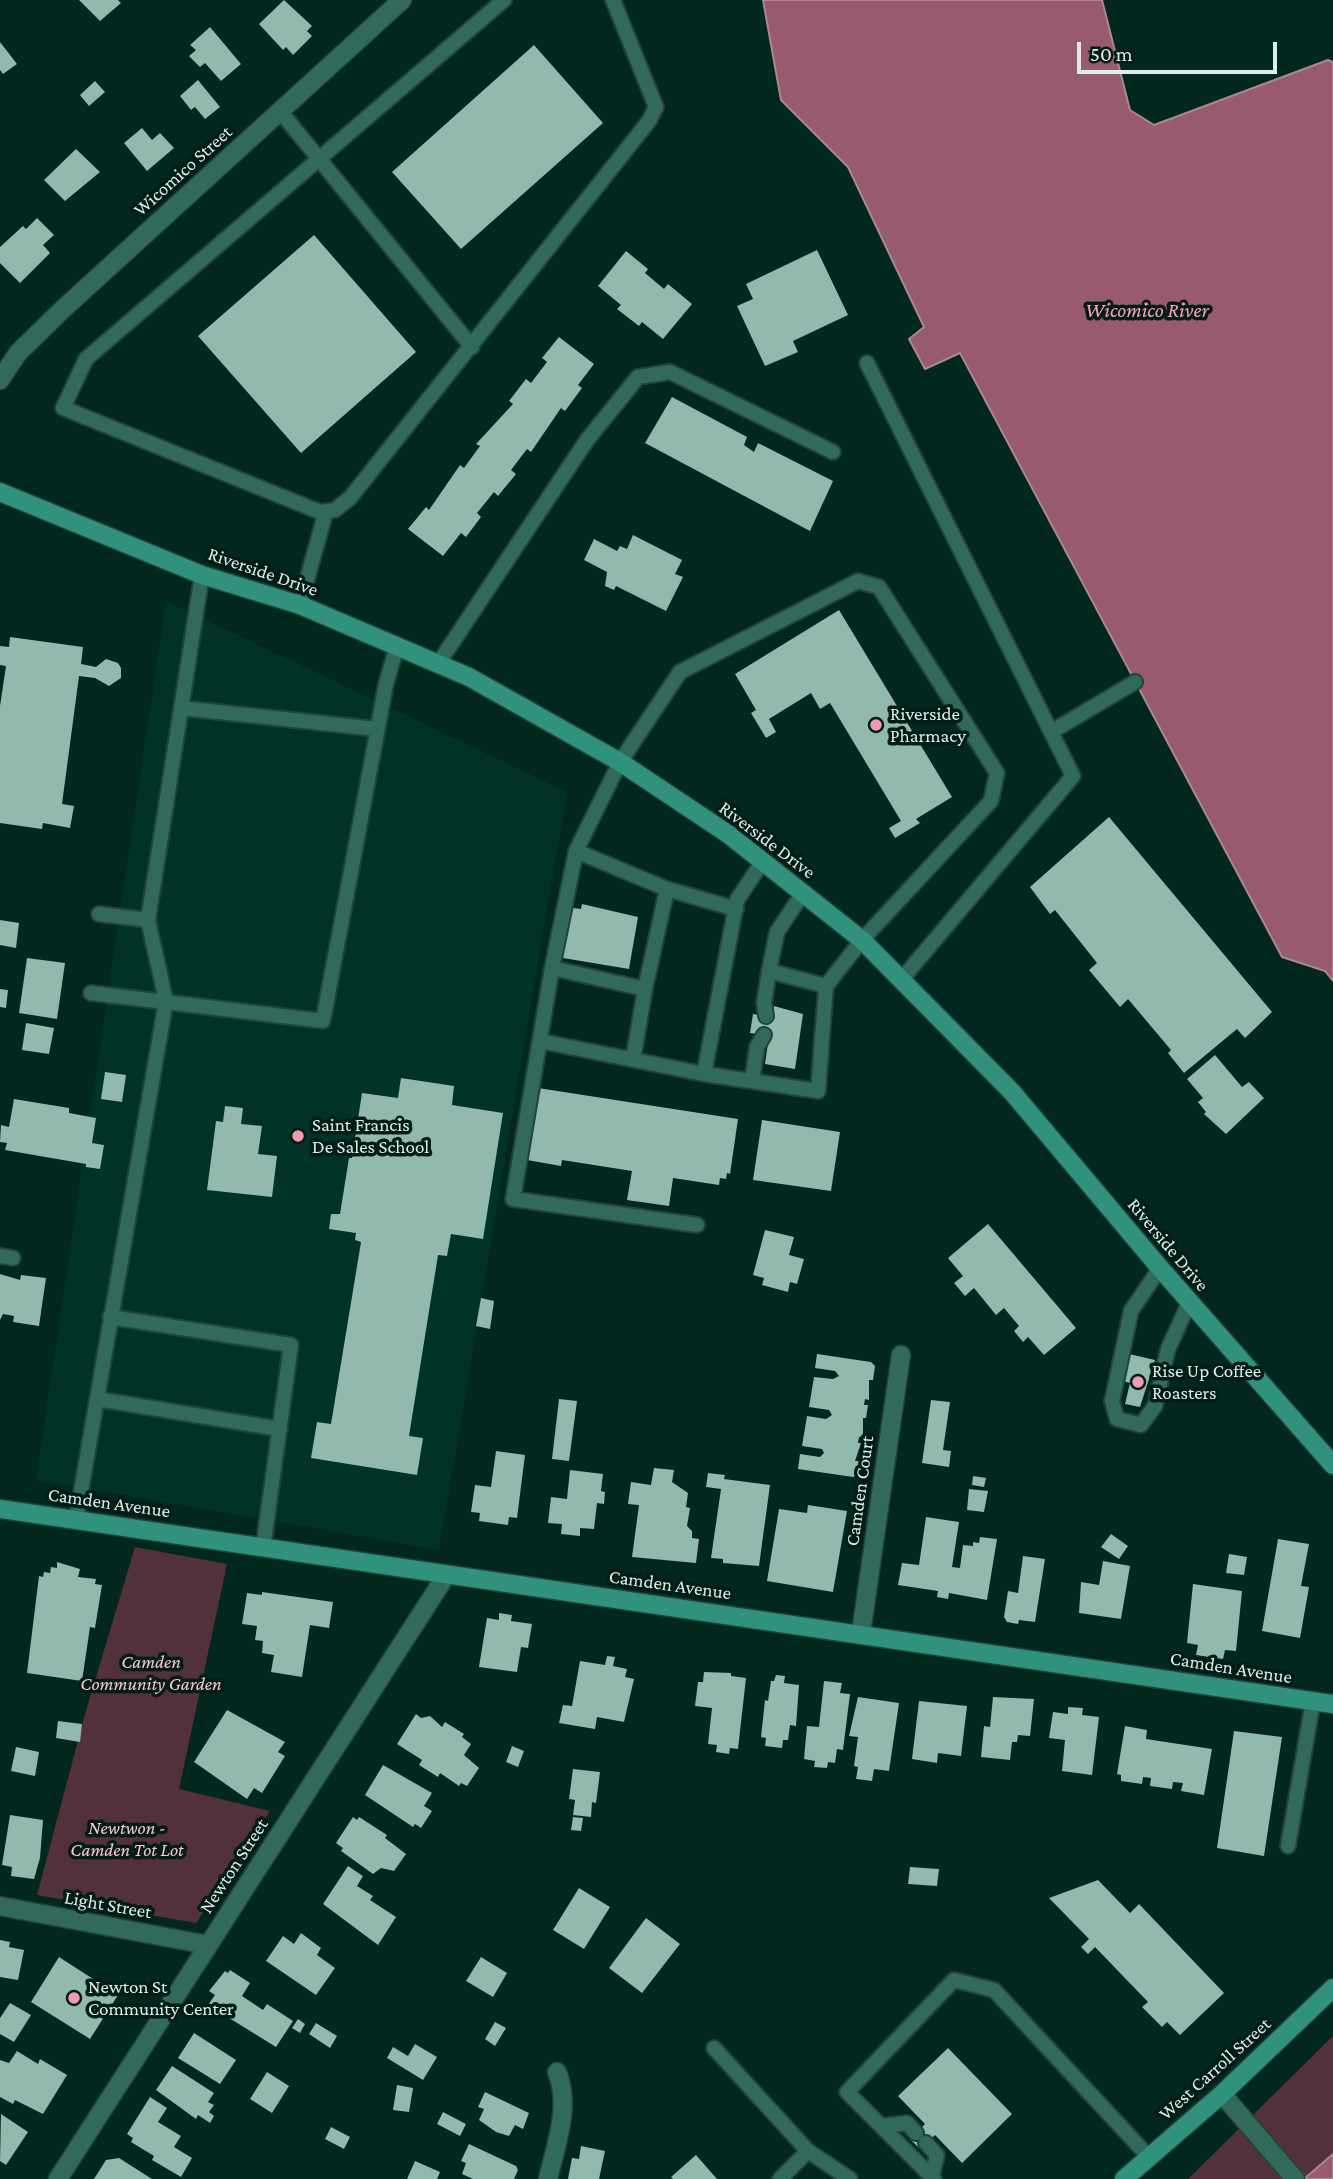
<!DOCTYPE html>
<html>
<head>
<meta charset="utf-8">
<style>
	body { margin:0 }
	#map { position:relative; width:1333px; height:2179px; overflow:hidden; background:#01271f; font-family:"Crimson Pro",serif }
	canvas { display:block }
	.scale { position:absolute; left:1077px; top:42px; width:200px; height:32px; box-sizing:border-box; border:4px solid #dbefe8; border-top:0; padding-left:9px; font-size:21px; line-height:24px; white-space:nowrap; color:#dbefe8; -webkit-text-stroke:5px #021c16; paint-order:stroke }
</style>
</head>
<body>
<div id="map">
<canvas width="1333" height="2179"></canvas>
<div class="scale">50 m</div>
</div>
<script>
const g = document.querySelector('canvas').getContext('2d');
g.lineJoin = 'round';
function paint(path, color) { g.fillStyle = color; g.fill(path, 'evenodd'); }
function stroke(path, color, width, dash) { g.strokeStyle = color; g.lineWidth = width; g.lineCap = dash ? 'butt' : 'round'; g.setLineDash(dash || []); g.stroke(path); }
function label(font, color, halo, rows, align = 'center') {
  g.font = font + ' "Crimson Pro",serif'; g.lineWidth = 7; g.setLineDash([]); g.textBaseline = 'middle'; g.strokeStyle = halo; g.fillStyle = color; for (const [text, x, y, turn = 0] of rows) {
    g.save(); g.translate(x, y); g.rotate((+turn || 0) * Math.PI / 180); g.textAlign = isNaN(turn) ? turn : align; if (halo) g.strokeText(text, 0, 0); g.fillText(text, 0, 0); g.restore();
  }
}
paint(new Path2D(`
	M166 601 567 792 439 1550 36 1480Z`), '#003228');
paint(new Path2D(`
	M135 1547 227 1564 179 1789 270 1811 196 1923 37 1895 85 1714Z
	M1333 2036V2154L1304 2179H1188Z`), '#53313b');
const water = new Path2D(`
	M763 0H1102L1130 110 1154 125 1328 60 1333 62V981L1325 971 1282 957 960 353 925 369 909 339 924 327 848 167 781 100Z
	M1333 2154V2179H1304Z`);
paint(water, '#975b6d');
stroke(water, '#ab8792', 2);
paint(new Path2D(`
	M79 0H118L121 3 100 21Z
	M284 0 312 26 307 31 312 36 293 55 286 47 283 50 259 24Z
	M210 27 241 64 221 81 205 63 200 67 189 56 196 50 190 45Z
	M0 42 17 64 3 74 0 70Z
	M534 45 603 123 461 249 392 172Z
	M198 80 220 107 205 119 195 107 191 110 180 96Z
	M95 81 105 92 89 106 80 95Z
	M142 128 152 140 160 133 174 148 147 171 124 143Z
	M76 149 100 172 65 201 44 180Z
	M37 218 54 235 43 245 50 253 20 283 0 263V247L23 226 26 229Z
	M314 235 416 352 301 453 198 336Z
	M817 250 848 315 793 341 798 352 765 366 737 306 753 299 746 284Z
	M626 251 648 269 645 273 664 289 668 284 692 304 663 339 642 322 639 326 617 309 621 305 598 286Z
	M559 337 594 364 578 385 582 388 565 411 561 408 531 452 527 449 511 470 516 474 498 496 494 492 477 513 481 517 466 537 461 533 443 556 408 529 426 507 429 510 460 465 464 468 480 446 476 444 513 404 509 401 526 379 531 383 547 362 542 358Z
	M672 397 747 437 744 445 754 452 758 443 833 481 810 531 645 443Z
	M633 535 682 560 675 574 683 577 666 611 616 586 614 590 605 586 607 572 584 560 594 539 617 551 620 546 627 549Z
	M839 610 952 797 916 819 920 823 895 838 889 828 901 821 830 703 820 709 811 693 769 719 776 732 766 738 751 713 756 710 735 674Z
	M10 637 83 647 81 664 96 667 106 659 118 663 121 668V678L109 686 95 678 79 676 62 804 74 806 70 828 43 823 42 829 0 823V706L6 666 0 665V646L9 647Z
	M1109 817 1272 1012 1245 1038 1237 1029 1184 1073 1168 1053 1171 1050 1128 999 1120 1007 1089 970 1097 963 1055 910 1050 914 1030 887Z
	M582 904 638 917 629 969 557 957 566 907 581 909Z
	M0 920 19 923 16 948 0 945Z
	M27 958 65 963 57 1019 19 1013Z
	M0 989 8 990 6 1008 0 1007Z
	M774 1006 803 1014 795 1069 765 1064 769 1036 750 1033 753 1014 773 1017Z
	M26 1023 54 1028 49 1054 22 1050Z
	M1215 1055 1242 1087 1249 1082 1264 1098 1226 1134 1204 1114 1206 1112 1198 1102 1203 1098 1187 1079Z
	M105 1072 126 1075 122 1102 101 1099Z
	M401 1078 454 1086 452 1105 503 1113 483 1239 451 1234 447 1256 438 1255 409 1436 423 1438 417 1475 311 1458 317 1422 331 1424 361 1242 355 1240 356 1233 329 1229 331 1214H340L349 1158H352L362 1093 398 1098Z
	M538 1088 738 1119 730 1174 727 1173 726 1179 720 1178 719 1185 673 1178 669 1206 627 1200 632 1171 562 1160 561 1166 527 1160Z
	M14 1099 69 1108V1113L96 1118 92 1143 104 1145 100 1169 86 1167V1164L5 1150 7 1143 0 1142 1 1125 9 1127Z
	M225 1106 243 1108 241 1124 262 1126 258 1154 277 1156 272 1197 207 1190 216 1121 223 1122Z
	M762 1120 840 1132 831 1191 753 1180Z
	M988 1224 1076 1328 1044 1355 1028 1337 1023 1342 1014 1331 1019 1326 1004 1308 996 1315 974 1288 965 1296 954 1283 963 1276 948 1258Z
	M765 1230 794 1237 789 1255 804 1259 797 1284 790 1282 788 1292 762 1285 764 1278 753 1275Z
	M0 1274 20 1280 21 1275 46 1278 39 1326 13 1322 14 1316 3 1314 0 1320Z
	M481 1298 494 1301 490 1329 476 1326Z
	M1116 1351 1155 1360 1140 1407 1125 1404 1130 1383 1109 1377Z
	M817 1354 871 1362 875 1366 873 1380H869V1400L865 1399 864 1405H868L866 1418H863V1438L859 1437 858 1443H861L855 1461H859L857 1475 853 1477 798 1469 800 1454 820 1457 824 1453 822 1449 802 1446 807 1416 826 1419 832 1415 829 1410 809 1407 814 1377 833 1379 839 1376 835 1371 815 1368Z
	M559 1399 577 1401 569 1461 552 1459Z
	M931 1400 950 1402 943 1450 951 1451 949 1467 922 1463Z
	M496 1451 525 1455 517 1518 509 1517 508 1525 479 1521 480 1513 471 1512 475 1485 491 1487Z
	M654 1468 674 1470 672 1482 688 1493 686 1507 690 1508 687 1526 692 1531V1538L699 1539 696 1563 632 1557 639 1505 628 1504 631 1482 651 1485Z
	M570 1470 603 1474 601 1491 605 1492 604 1504 597 1503 594 1529 580 1528V1536L561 1534 562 1524 548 1523 551 1497 567 1499Z
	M708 1473 725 1475 724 1479 770 1485 759 1566 723 1563V1559L711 1558 721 1489 706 1487Z
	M973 1476 986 1478 984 1487 972 1485Z
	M969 1489 988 1491 984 1512 967 1510Z
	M808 1505 847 1511 833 1592 767 1581 779 1509 807 1513Z
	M926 1517 959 1522 952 1567 960 1568 963 1545 973 1546V1542L979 1543 980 1537 997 1539 987 1600 949 1593 948 1599 937 1597 938 1591 898 1585 902 1563 919 1565Z
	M1111 1534 1128 1546 1119 1559 1101 1547Z
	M1278 1539 1309 1544 1301 1586 1309 1587 1300 1638 1262 1631Z
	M1229 1554 1247 1557 1244 1575 1226 1573Z
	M1023 1556 1045 1559 1035 1622 1019 1620 1018 1624 1007 1622 1004 1617 1008 1591 1018 1593Z
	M1103 1561 1130 1566 1121 1619 1079 1613 1081 1582 1099 1585Z
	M57 1562 80 1569 78 1577 96 1579 95 1584 102 1585 95 1628 90 1627 82 1681 27 1673 39 1576 43 1577 44 1572 50 1573 51 1567 57 1568Z
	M1193 1584 1242 1591 1236 1651 1225 1650 1223 1659 1196 1655 1198 1645 1187 1643Z
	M262 1592 333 1602 329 1628 310 1625 302 1677 271 1672 274 1655 262 1653 263 1641 255 1640 257 1626 242 1624 247 1593 262 1595Z
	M499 1613 512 1615 511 1621 532 1624 528 1648 521 1647 517 1672 479 1667 487 1618 499 1620Z
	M607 1656 615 1657 613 1666 627 1669 625 1677 634 1679 624 1722 597 1717 595 1729 559 1723 563 1705 572 1706 580 1661 605 1665Z
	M704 1672 731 1673V1676L746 1678 738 1749 730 1748 729 1754 716 1752 717 1745 708 1744 712 1708 695 1706 698 1682H703Z
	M776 1675 785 1676 784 1683 799 1685 796 1726 790 1725 788 1740H783L782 1748 765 1746 766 1738 761 1737 765 1700 768 1701 771 1681H774Z
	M824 1681 842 1683 840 1693 850 1694 843 1750 837 1749 835 1763 828 1762 827 1768 814 1767 815 1761 804 1759 807 1726 819 1727Z
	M858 1697 899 1703 889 1771 874 1769 872 1781 856 1779 858 1767 854 1766 858 1737 849 1736Z
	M993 1697 1034 1699 1030 1736 1018 1735 1017 1742H1012L1010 1760 981 1757 984 1726 990 1727Z
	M919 1701 967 1706 961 1756 938 1753 937 1763 912 1759Z
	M1068 1707 1083 1708 1082 1715 1099 1717 1092 1775 1062 1771 1065 1740 1049 1738 1053 1712 1068 1714Z
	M227 1710 285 1742 278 1752 285 1756 262 1793 254 1788 247 1799 194 1762Z
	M416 1714 421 1718 430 1716 442 1727 445 1722 464 1734 462 1737 471 1744 464 1755 479 1768 467 1786 461 1783 459 1786 440 1773 438 1777 419 1765 422 1760 397 1744Z
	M58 1721 82 1724 80 1742 56 1738Z
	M1125 1726 1147 1730 1146 1739 1212 1749 1204 1795 1181 1791 1183 1783 1173 1782 1172 1789 1150 1786 1151 1778 1143 1777 1142 1784 1121 1781V1775L1117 1774Z
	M1234 1731 1282 1737 1264 1856 1217 1848Z
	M512 1746 524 1751 518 1767 506 1762Z
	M16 1747 39 1752 35 1776 11 1771Z
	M383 1765 432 1793 424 1806 432 1811 421 1828 415 1824 413 1827 365 1795Z
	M573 1769 600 1772 596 1803 592 1802 591 1817 573 1815 575 1800 569 1799Z
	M10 1815 43 1820 40 1858 34 1879 11 1876 12 1867 2 1865Z
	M353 1817 357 1820 359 1817 387 1835 385 1838 406 1854 394 1871 381 1868 373 1874 341 1851 343 1848 336 1843Z
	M573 1817 583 1818 581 1831 571 1830Z
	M348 1866 363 1876 357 1886 373 1896 370 1900 396 1917 378 1945 323 1904Z
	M910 1867 939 1869 937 1886 908 1884Z
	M1098 1880 1130 1913 1139 1904 1224 1993 1180 2035 1167 2022 1162 2027 1142 2007 1148 2002 1095 1947 1088 1954 1081 1947 1089 1939 1049 1898Z
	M579 1888 610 1907 584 1949 553 1930Z
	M646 1918 680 1944 642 1993 609 1968Z
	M301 1933 321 1948 317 1955 335 1968 316 1995 266 1961 283 1936 294 1944Z
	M0 1940 10 1942 9 1947 24 1950 18 1980 0 1977Z
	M59 1957 118 1995 90 2039 31 2002Z
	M481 1957 507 1973 493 1997 466 1981Z
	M230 1970 250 1983 242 1996 263 2010 267 2004 293 2021 276 2047 208 2005 215 1995 209 1991 225 1971 228 1973Z
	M10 2003 31 2015 14 2042 0 2034V2018Z
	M298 2019 305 2024 300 2033 292 2028Z
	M495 2022 506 2028 495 2046 485 2039Z
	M316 2023 337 2036 330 2048 309 2034Z
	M194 2033 236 2060 220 2084 178 2058Z
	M415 2044 437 2057 423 2080 387 2058 393 2047 408 2056Z
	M948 2048 1012 2114 962 2163 935 2135 920 2149 910 2139 925 2124 898 2096Z
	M17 2051 38 2064 40 2059 67 2075 43 2114 15 2100 13 2104 0 2097V2060L9 2063Z
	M172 2066 214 2093 208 2102 214 2105 209 2112 214 2116 210 2123 198 2115 196 2119 156 2090Z
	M267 2072 289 2086 272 2113 250 2099Z
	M397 2085 413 2088 409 2112 393 2110Z
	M485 2092 529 2113 523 2129 515 2125 509 2136 496 2132 479 2120 484 2109 478 2107Z
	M150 2097 167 2108 158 2122 181 2136 174 2147 192 2158 181 2177 152 2160 154 2156 131 2142 133 2138 127 2134Z
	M443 2112 466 2124 460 2136 437 2124Z
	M1 2114 28 2132 6 2165 0 2161Z
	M331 2127 350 2137 344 2149 325 2139Z
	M469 2144 516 2166 518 2170 514 2179H473L462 2174 466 2163 461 2161Z
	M581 2146 605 2151 599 2179H568L572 2158 579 2159Z
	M696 2155 717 2179H673L671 2177Z
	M119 2158 152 2179H94L106 2160Z
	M415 2161 440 2172 437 2179H407Z`), '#92b9ad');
const lane = new Path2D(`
	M504 0 86 359 63 408 320 512 335 510 350 498 649 121 656 107 613 0
	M280 111 472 347
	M867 363 1073 776 901 980
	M300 605 326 511
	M438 664 587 440 638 377 670 372 833 452
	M181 708 377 729
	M1051 732 1135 682
	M803 893 777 932 769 971 826 986
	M99 914 148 920
	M552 968 576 851
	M91 993 323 1021 386 684 397 646
	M766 1016 764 1003 769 971
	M540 1041 704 1074 818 1091 826 986 862 940 991 801 997 773 879 587 858 581 680 672 620 762 576 851 667 889
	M633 1060 645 989
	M704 1074 737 900 763 861
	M752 1081 757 1047 764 1035
	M697 1225 513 1199 552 968 645 989 667 889 736 909
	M0 1256 13 1258
	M1160 1268 1131 1311 1112 1401 1117 1419 1141 1425 1155 1406 1168 1349 1189 1303
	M110 1317 291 1345 263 1548
	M97 1399 280 1429
	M76 1520 166 1001 148 920 202 575
	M1288 1846 1313 1701
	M714 2048 808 2151 850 2179
	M883 2126 907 2123 916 2133
	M926 2143 937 2155 932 2177
	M780 2179 808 2151
	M934 2179 847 2092 954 1980 994 1990 1148 2156`);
const street = new Path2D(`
	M0 380 18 353 63 309 402 0
	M861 1633 901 1355
	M0 1906 208 1945
	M1222 2094 1295 2179
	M58 2179 445 1577
	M548 2179C556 2144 571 2106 557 2072`);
const secondary = new Path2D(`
	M0 492 202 575 300 605 469 677 620 762 728 834 862 940 1012 1092 1160 1268 1333 1465
	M0 1509 1333 1704
	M1124 2179 1222 2094 1333 1988`);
stroke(lane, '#20433b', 18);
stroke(street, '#20433b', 21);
stroke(secondary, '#20433b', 21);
stroke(lane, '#31695b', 14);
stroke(street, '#31695b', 18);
stroke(secondary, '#30927c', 18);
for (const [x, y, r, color] of [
	[876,725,7,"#f19ab3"],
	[298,1136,7,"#f19ab3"],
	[1138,1382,7,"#f19ab3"],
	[74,1998,7,"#f19ab3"]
]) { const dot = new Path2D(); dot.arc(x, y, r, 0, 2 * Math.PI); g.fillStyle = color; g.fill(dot); stroke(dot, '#021c16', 2.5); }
label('19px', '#dbefe8', '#021c16', [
	["Wicomico Street",183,171,-42],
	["Riverside Drive",263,572,19],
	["Riverside Drive",767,840,37],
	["Riverside Drive",1168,1245,50],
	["Camden Court",860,1491,-82],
	["Camden Avenue",109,1503,8],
	["Camden Avenue",670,1585,8],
	["Camden Avenue",1231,1668,9],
	["Newton Street",234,1866,-57],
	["Light Street",108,1905,10],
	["West Carroll Street",1215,2069,-42]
]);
label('19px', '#dbefe8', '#021c16', [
	["Riverside",890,714],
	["Pharmacy",890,736],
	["Saint Francis",312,1125],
	["De Sales School",312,1147],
	["Rise Up Coffee",1152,1371],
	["Roasters",1152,1393],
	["Newton St",88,1987],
	["Community Center",88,2009]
], 'left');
label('italic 19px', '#fdc4d3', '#021c16', [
	["Camden",151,1662],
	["Community Garden",151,1684],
	["Newtwon -",127,1828],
	["Camden Tot Lot",127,1850]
]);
label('italic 21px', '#fba0ba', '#021c16', [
	["Wicomico River",1147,311]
]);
</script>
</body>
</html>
